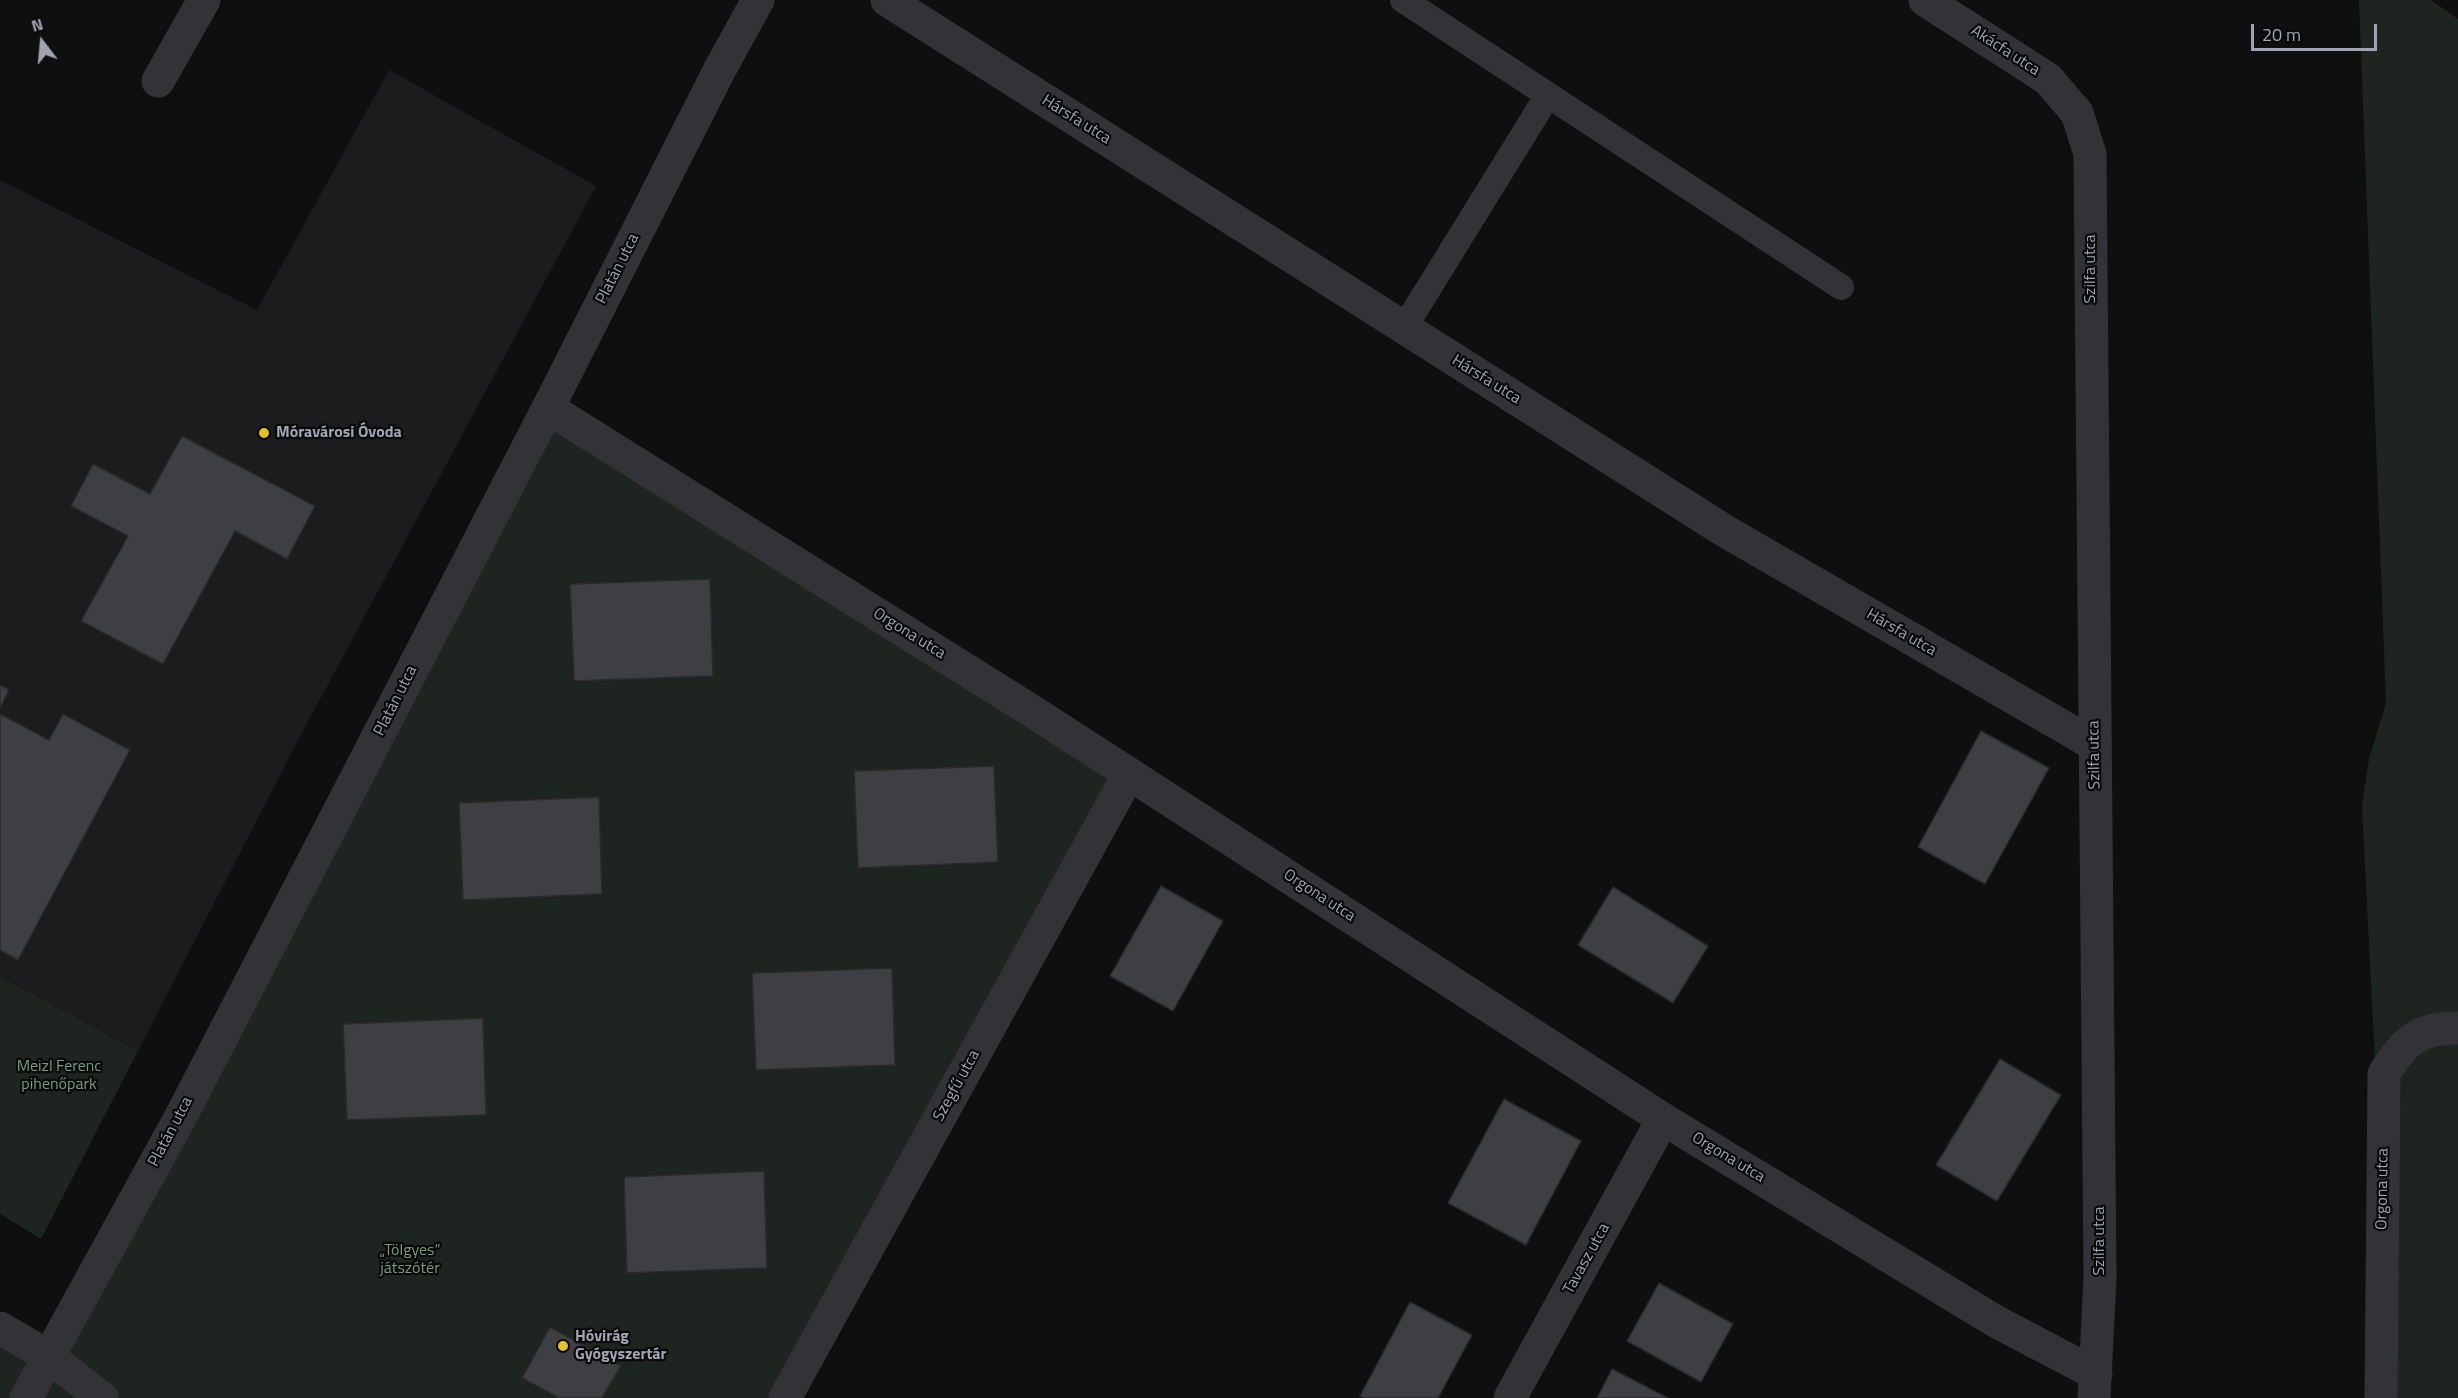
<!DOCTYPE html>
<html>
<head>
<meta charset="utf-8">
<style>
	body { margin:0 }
	#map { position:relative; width:2458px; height:1398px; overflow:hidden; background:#0f0f10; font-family:"Titillium Web",sans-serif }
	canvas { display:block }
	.north { position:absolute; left:12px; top:12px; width:60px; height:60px; -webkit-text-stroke:4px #0a0a0b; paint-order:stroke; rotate:344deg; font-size:16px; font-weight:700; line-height:24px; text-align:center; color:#a1a4b0 }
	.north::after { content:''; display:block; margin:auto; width:21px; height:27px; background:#a1a4b0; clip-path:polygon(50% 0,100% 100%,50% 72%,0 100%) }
	.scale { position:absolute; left:2251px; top:24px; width:126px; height:27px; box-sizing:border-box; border:3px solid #a1a4b0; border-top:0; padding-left:8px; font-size:18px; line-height:21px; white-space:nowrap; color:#a1a4b0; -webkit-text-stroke:4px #0a0a0b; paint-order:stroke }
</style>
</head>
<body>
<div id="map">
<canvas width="2458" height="1398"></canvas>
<div class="north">N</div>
<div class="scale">20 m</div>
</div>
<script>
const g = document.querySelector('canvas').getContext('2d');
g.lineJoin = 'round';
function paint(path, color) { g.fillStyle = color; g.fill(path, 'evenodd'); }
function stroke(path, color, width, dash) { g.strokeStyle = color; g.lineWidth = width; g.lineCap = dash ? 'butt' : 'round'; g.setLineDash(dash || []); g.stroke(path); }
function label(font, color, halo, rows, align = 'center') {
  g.font = font + ' "Titillium Web",sans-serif'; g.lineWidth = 4.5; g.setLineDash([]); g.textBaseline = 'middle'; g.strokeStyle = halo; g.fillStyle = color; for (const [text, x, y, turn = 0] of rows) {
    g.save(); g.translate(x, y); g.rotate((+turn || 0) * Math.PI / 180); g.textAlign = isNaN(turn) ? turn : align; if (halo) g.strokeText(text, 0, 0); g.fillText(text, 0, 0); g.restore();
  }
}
paint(new Path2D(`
	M389 70 596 186 295 746 138 1051 0 976V180L257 310Z`), '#1c1b1d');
paint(new Path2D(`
	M2359 0H2431L2458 19V1398H2392L2362 806 2369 759 2386 703Z
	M548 408 1129 774 784 1398H0V1328L47 1357Z
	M0 976 138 1051 41 1239 0 1214Z`), '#1e241f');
const building = new Path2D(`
	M182 436 315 506 287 559 235 531 163 664 81 621 128 536 71 506 93 464 150 494Z
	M710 579 713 676 574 681 570 584Z
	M0 685 9 690 0 708Z
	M0 714 49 740 63 714 130 750 18 960 0 950Z
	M1981 731 2049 768 1985 884 1918 847Z
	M994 766 998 862 858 868 854 771Z
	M599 797 602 894 463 900 459 803Z
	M1161 886 1223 921 1173 1011 1110 976Z
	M1613 887 1708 946 1673 1003 1578 945Z
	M892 968 895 1065 756 1070 752 973Z
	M483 1018 486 1115 347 1120 343 1024Z
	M2000 1059 2061 1095 1997 1201 1936 1165Z
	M1504 1099 1581 1141 1526 1245 1448 1203Z
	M764 1171 767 1268 627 1273 624 1177Z
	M1659 1283 1733 1324 1701 1382 1627 1341Z
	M1410 1302 1472 1335 1438 1398H1364L1360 1396Z
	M550 1327 621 1366 602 1398H559L522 1378Z
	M1612 1369 1668 1398H1597Z`);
paint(building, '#3e3f43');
stroke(building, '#2a292c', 1.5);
stroke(new Path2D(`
	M1403 0 1841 287
	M1404 328 1548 95`), '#333337', 26);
stroke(new Path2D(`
	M887 0 1725 531 2095 745
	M1925 0 2048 79 2077 113 2090 154 2100 1278 2094 1398
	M158 81 204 0
	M548 408 1035 713 1663 1119 1995 1321 2096 1374
	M0 1328 48 1356 102 1398
	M26 1398 180 1118 548 408 720 69 758 0
	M785 1398 1129 774
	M1510 1398 1663 1119
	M2381 1398 2384 1074C2403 1042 2419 1027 2458 1028`), '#333337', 33);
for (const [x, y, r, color] of [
	[264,433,6,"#e1c036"],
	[563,1346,6,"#e1c036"]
]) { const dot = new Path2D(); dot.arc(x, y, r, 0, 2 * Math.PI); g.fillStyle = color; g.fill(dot); stroke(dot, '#0a0a0b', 2); }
label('16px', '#a1a4b0', '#0a0a0b', [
	["Akácfa utca",2005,51,33],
	["Hársfa utca",1076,120,32],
	["Platán utca",618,269,-63],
	["Szilfa utca",2091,269,-90],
	["Hársfa utca",1486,380,32],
	["Hársfa utca",1901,633,30],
	["Orgona utca",909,634,32],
	["Platán utca",396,701,-63],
	["Szilfa utca",2095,755,-91],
	["Orgona utca",1319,896,33],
	["Szegfű utca",957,1086,-61],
	["Platán utca",171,1132,-62],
	["Orgona utca",1728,1158,31],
	["Orgona utca",2383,1189,-89],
	["Szilfa utca",2100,1241,-90],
	["Tavasz utca",1587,1259,-61]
]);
label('bold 16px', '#a1a4b0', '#0a0a0b', [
	["Móravárosi Óvoda",276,433],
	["Hóvirág",575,1337],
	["Gyógyszertár",575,1355]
], 'left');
label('16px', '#7a9a80', '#0a0a0b', [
	["Meizl Ferenc",59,1067],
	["pihenőpark",59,1085],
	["„Tölgyes”",410,1251],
	["játszótér",410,1269]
]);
</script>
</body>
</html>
